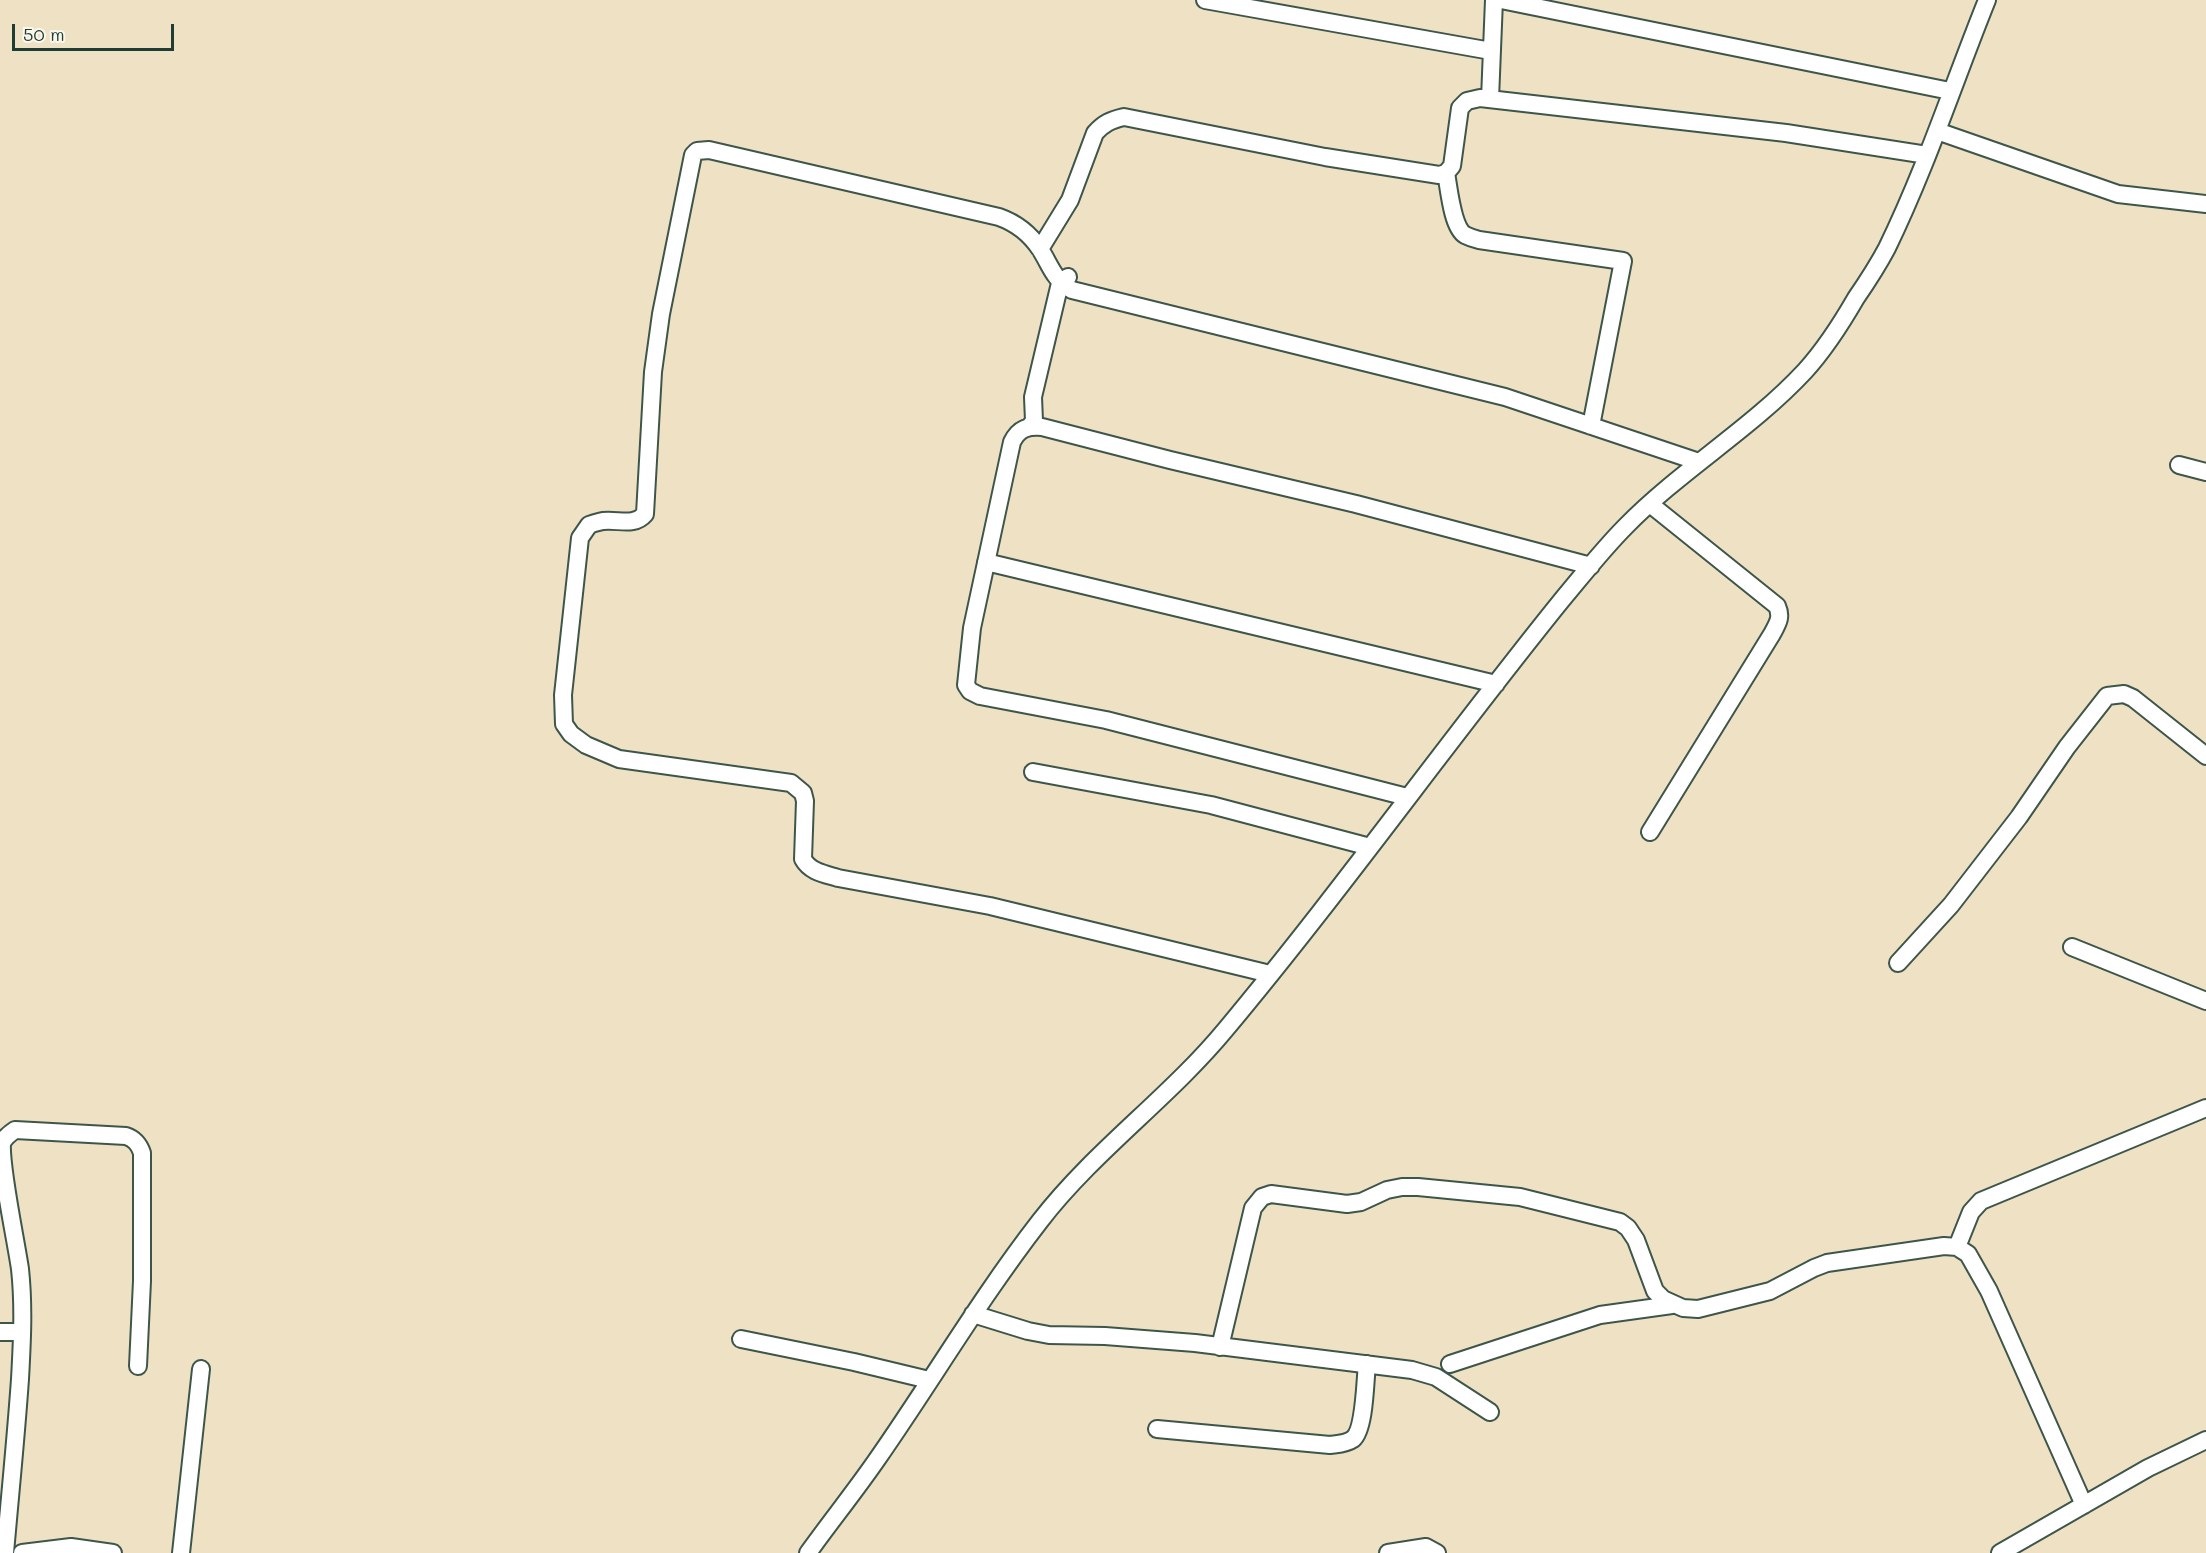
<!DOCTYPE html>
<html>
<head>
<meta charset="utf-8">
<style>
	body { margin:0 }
	#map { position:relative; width:2206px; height:1553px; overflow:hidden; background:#efe2c4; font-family:Mali,sans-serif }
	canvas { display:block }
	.scale { position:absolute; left:12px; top:24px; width:162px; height:27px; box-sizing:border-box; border:3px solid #1f3d34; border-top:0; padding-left:8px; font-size:18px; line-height:21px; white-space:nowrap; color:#1f3d34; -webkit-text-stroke:4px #fbf7ec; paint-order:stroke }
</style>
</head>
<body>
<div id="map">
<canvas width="2206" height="1553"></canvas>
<div class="scale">50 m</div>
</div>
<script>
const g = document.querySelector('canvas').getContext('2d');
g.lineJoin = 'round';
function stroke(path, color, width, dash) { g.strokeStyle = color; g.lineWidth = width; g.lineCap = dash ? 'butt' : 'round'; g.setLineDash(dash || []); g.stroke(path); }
const street = new Path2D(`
	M1205 0 1491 51
	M1501 0 1950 91
	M1490 99 1494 0
	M1937 131 2118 194 2206 204
	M1446 173C1449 188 1452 227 1465 235 1469 237 1475 239 1479 240L1623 261 1591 426
	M1040 249 1070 200 1095 133C1104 123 1111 120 1124 117L1325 157 1439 175 1446 173 1452 166 1460 108 1467 101 1480 98 1786 133 1927 155
	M1030 426 1034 421 1033 397 1060 283 1068 277
	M2179 465 2206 472
	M986 562 1496 684
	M1033 772 1211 805 1370 847
	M1407 797 1106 720 980 696 970 691 966 685 972 628 1012 442C1019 428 1028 426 1042 427L1170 460 1356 504 1591 566
	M1650 832 1772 634C1778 623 1782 617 1777 606L1650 504
	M2072 947 2206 1001
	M1898 963 1951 905 2019 817 2067 747 2107 696 2124 694 2133 698 2206 756
	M1270 974 990 906 838 878C825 874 810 872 803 859L805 801 803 793 791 783 619 759 586 745 571 734 564 724 563 695 580 538 589 525C594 523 599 522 603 521 618 519 634 527 645 514L653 372 661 314 693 155 697 151 709 150 999 217C1016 223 1030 234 1040 249 1051 266 1053 279 1072 290L1505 397 1699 462
	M1957 1247 1971 1212 1981 1201 2206 1108
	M973 1314 1028 1331 1049 1335 1105 1336 1195 1343 1412 1370 1436 1377 1490 1412
	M0 1332H22
	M741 1339 854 1362 929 1380
	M1220 1347 1253 1208 1262 1197 1271 1194 1347 1204 1361 1202 1387 1190 1402 1187H1418L1520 1197 1620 1222 1628 1228 1636 1240 1655 1291 1663 1299 1683 1308 1698 1309 1770 1291 1814 1268 1827 1263 1944 1246 1957 1247 1968 1254 1989 1291 2084 1505
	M1450 1364 1600 1315 1672 1305
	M1157 1429 1330 1445C1337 1444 1346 1444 1353 1439 1365 1429 1365 1380 1367 1364
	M5 1553C10 1495 16 1437 20 1379 22 1343 24 1306 20 1269 16 1241 0 1166 2 1143 5 1137 9 1134 15 1130L126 1136C135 1139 139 1144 142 1153V1281L138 1366
	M22 1553 71 1547 113 1553
	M181 1553 201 1369
	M808 1553C831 1521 856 1490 878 1458 933 1379 981 1297 1040 1221 1095 1150 1169 1098 1226 1029 1342 890 1447 742 1561 601 1582 576 1603 549 1626 526 1681 470 1751 429 1805 371 1825 349 1841 324 1856 298 1867 282 1878 265 1887 248 1926 168 1954 82 1987 0
	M1388 1553 1426 1547 1437 1553
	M2000 1553 2148 1468 2206 1440`);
stroke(street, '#3e564a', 20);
stroke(street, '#fff', 16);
</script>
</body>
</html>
